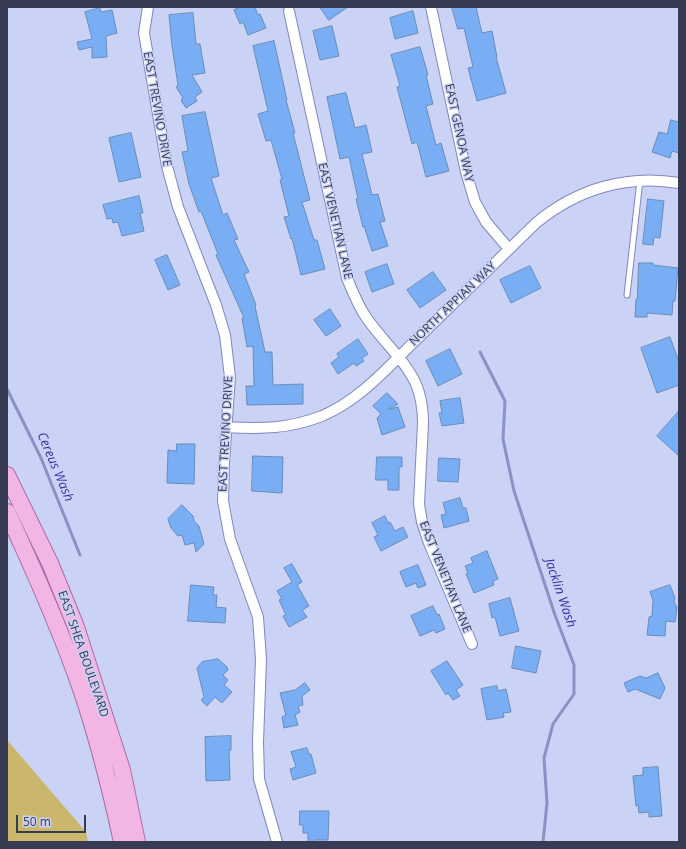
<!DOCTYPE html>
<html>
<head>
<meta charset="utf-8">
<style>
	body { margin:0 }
	#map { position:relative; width:686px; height:849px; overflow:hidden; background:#cad2f5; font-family:"Open Sans",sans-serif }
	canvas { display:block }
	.frame { position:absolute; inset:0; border:8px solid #373b53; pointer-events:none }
	.scale { position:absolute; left:16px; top:815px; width:70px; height:18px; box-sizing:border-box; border:2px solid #373b53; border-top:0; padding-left:5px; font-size:12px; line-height:14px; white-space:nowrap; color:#373b53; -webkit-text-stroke:3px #cad2f5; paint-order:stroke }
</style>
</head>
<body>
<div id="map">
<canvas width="686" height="849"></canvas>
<div class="frame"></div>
<div class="scale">50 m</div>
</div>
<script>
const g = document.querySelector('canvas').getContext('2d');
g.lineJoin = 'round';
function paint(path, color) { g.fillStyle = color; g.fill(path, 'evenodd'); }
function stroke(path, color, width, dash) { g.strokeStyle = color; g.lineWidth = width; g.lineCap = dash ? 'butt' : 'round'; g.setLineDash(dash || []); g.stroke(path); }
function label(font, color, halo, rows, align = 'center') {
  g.font = font + ' "Open Sans",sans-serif'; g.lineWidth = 3; g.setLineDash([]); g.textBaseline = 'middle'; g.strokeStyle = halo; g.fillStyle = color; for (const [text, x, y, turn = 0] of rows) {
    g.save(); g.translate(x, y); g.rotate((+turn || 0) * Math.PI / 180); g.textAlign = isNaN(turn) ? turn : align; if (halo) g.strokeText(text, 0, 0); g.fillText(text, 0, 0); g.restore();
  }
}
paint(new Path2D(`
	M7 740 86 832 88 842H7Z`), '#cab76c');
stroke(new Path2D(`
	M480 352 505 401 503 439 514 491 555 615 574 665V694L553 724 544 758 547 803 543 842
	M7 389 41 458 80 555`), '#8992c4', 3);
const building = new Path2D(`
	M241 7H255L258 15 260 14 266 28 248 35 243 22 240 24 234 10Z
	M320 7H348L329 20Z
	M452 7H476L482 33 492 31 497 57H496L506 93 477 101 468 68 473 67 464 28 458 29Z
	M100 8 101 12 112 10 117 33 106 36 107 57 92 58V47L79 50 77 42 92 39 85 12Z
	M413 11 418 33 395 39 390 18Z
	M193 13 196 44H200L205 73 192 75 202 92 195 97 197 101 186 108 181 100 183 98 176 87 178 85 172 46 169 15Z
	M332 26 339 56 320 60 313 31Z
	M274 41 287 100H286L295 133H293L310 200 302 202 314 240H317L325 269 301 275 292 238 291 239 284 217 289 216 280 180 282 179 271 140 266 141 258 114 268 111 253 46Z
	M420 47 428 75H426L433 104 426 106 436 145 441 143 449 171 426 177 417 142 412 144 397 87 400 86 391 55Z
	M346 93 355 128 366 125 372 152 362 154 372 195 378 194 385 221 380 222 388 246 372 251 364 226 363 227 356 199H358L349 157 340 159 327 97Z
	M205 112 219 176 211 178 223 215 227 213 238 239 234 240 249 272 244 274 256 305 255 306 265 352H272L273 385 303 384V404L247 405 246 386H254L253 346 247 347 242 318H244L216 255 218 254 201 211 199 212 189 184 182 152 188 151 182 116Z
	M671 120 679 122V153L672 151 670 158 652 152 659 132 667 134Z
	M131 133 141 177 119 182 109 138Z
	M139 196 143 213H140L144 231 122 236 118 222 113 223 112 218 107 219 103 205Z
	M648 199 664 201 660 238 654 237 653 245 643 244Z
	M167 255 180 285 168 290 155 260Z
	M639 263H653V265L678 268 675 301H673L672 315 647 313V317H635L636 299H637Z
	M387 264 394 284 372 292 365 272Z
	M530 266 541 288 511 303 500 280Z
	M433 272 446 290 420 308 407 290Z
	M330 309 341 326 326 336 314 320Z
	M670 337 679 362V385L657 393 641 348Z
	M358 339 368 354 362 358 364 361 356 366 354 363 338 374 331 363 339 357 337 354Z
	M450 349 462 374 438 386 426 361Z
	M387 393 398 404 389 409 398 407 405 427 382 435 377 418 381 414 373 406Z
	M460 398 464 423 442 426 439 413H442L440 401Z
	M679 411V456L657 436Z
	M177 444H195L194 484 167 483 168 450 176 451Z
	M253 456 283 457 282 493 252 491Z
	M377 457H402V467H399V490H388V480H376Z
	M439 458 460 459 458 482 438 481Z
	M460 498 463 508H466L469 521 444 528 441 515 446 514 443 503Z
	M182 505 193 516 194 521 199 526 204 544 196 552 194 543 185 545 182 535 178 536 171 528 168 519Z
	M385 516 388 523 390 522 395 531 403 527 408 537 381 551 374 537 378 535 372 523Z
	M487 551 498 579 493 581 494 585 474 593 466 574 468 573 465 566 473 563 471 558Z
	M292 564 302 582 297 585 309 606 302 610 307 617 289 627 283 616 286 615 279 600 282 599 277 591 292 582 284 568Z
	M418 565 426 585 418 588 416 583 406 587 400 572Z
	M191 585 214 587 213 595H217L216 607 226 608 225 623 188 621Z
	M670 585 675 598 674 602 677 607 675 622 666 621 665 636 647 635 649 617 652 616 653 600 650 592Z
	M510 598 519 631 500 636 495 617 492 618 489 604Z
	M433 606 437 615 439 614 445 629 436 633 434 630 420 636 411 616Z
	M516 646 541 651 536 673 512 668Z
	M218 659 227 667 228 670 223 675 228 680 224 685 232 692 222 703 215 697 207 706 201 700 204 697 197 668 202 662Z
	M447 661 463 685 456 690 460 696 453 700 448 693 446 695 431 671Z
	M658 673 665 688 660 699 635 689 628 692 624 683 640 676 646 678Z
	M305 683 310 690 302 696 303 705 298 706 300 712 295 715 298 725 284 728 282 717 286 715 280 693 295 690Z
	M497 686 498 691 506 689 511 712 503 713 504 717 487 720 481 689Z
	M231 736V750H229L230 780 206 781 205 737Z
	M307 748 309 754H311L316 773 293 780 290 769 296 767 291 752Z
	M658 767 662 816 649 817V812L639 813 638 805 636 806 633 776 643 775V768Z
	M300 811H329L328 840H315V842H308V833H303V825H300Z`);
paint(building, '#79aef4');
stroke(building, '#688cbb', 1);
const service = new Path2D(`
	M627 295 640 180`);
const minor = new Path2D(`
	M148 7 144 33 167 166 178 207 216 305 225 335 230 377 224 462 223 501 230 539 258 617 261 659 258 742 259 779 277 842
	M431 7 466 172 475 202 486 222 509 249
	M289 11 347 278C352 290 357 303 364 314 379 338 404 358 416 384 421 396 423 410 423 423L419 504 422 522 429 543 472 644
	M226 427C262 429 288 429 322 416 360 400 387 368 416 340 456 301 496 262 536 223 577 189 627 174 679 183`);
const primary = new Path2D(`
	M7 475 50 563 76 627 122 770 137 842
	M7 512C34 570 60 628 81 689 98 739 111 791 122 842`);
stroke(service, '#7e88be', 7);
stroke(minor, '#7e88be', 12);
stroke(primary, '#ab6ba7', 18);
stroke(service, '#fff', 5);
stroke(minor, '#fff', 10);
stroke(primary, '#f2b6e5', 16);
label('12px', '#373b53', '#cad2f5', [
	["EAST TREVINO DRIVE",157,109,80],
	["EAST GENOA WAY",459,133,78],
	["EAST VENETIAN LANE",335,221,77],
	["NORTH APPIAN WAY",453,304,-44],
	["EAST TREVINO DRIVE",226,434,-87],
	["EAST VENETIAN LANE",445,577,68],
	["EAST SHEA BOULEVARD",83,654,71]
]);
label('italic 13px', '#3432a2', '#cad2f5', [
	["Cereus Wash",55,467,67],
	["Jacklin Wash",560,593,71]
]);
</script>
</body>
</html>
